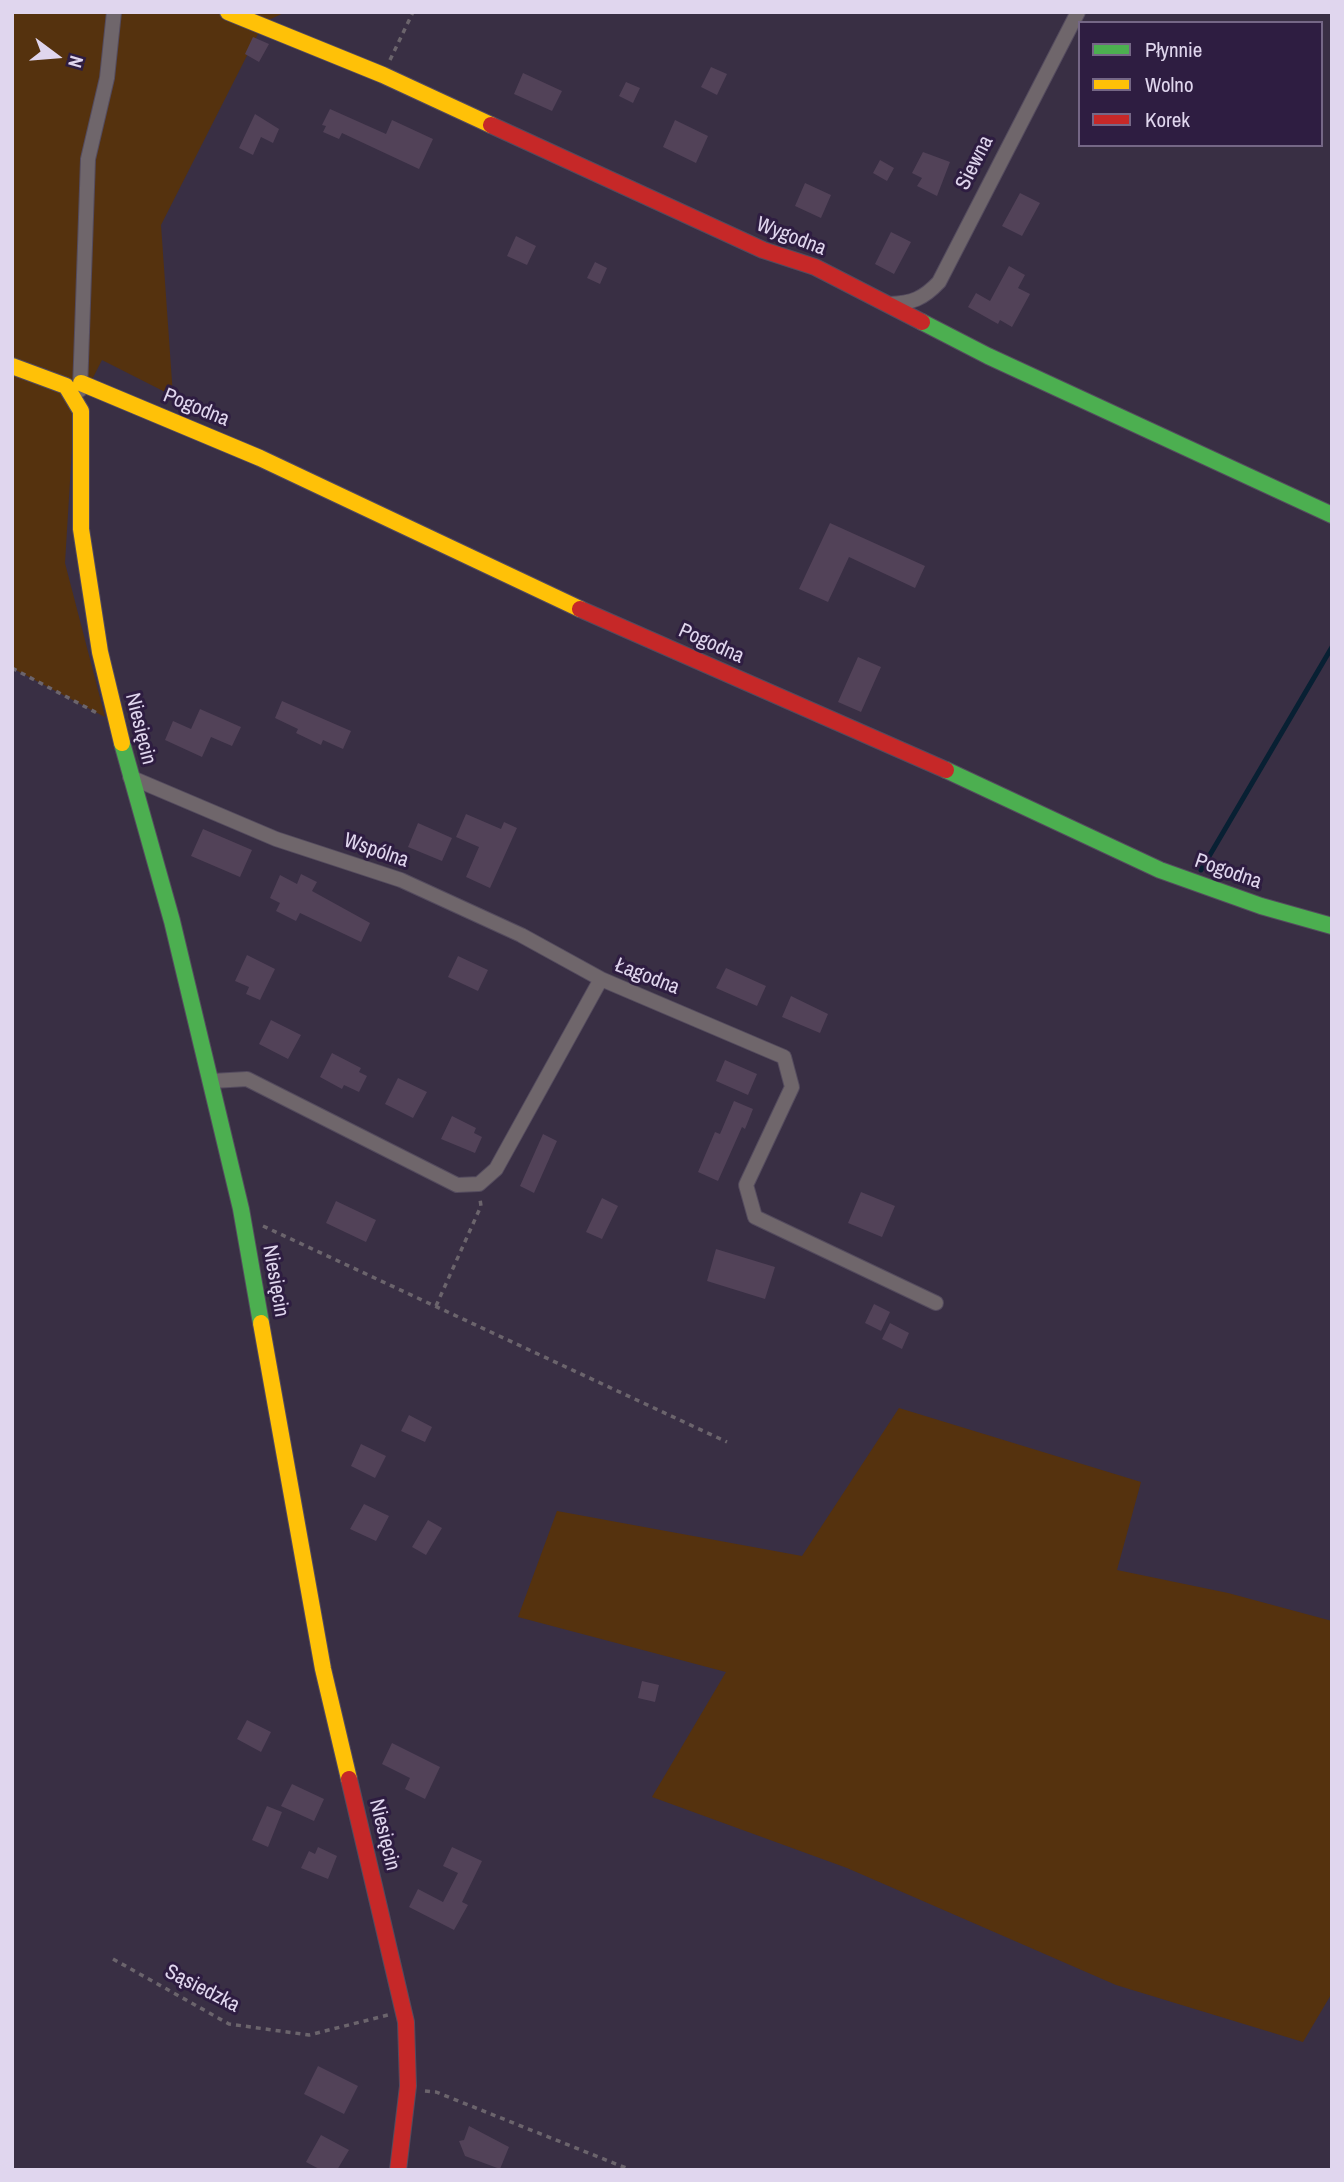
<!DOCTYPE html>
<html>
<head>
<meta charset="utf-8">
<style>
	body { margin:0 }
	#map { position:relative; width:1344px; height:2182px; overflow:hidden; background:#392f44; font-family:"Archivo Narrow",sans-serif }
	canvas { display:block }
	.frame { position:absolute; inset:0; border:14px solid #e0d6ee; pointer-events:none }
	.legend { position:absolute; left:1078px; top:21px; width:245px; height:126px; box-sizing:border-box; background:#2e1d41; border:2px solid #756786; margin:0; padding:9px 12px; list-style:none; font-size:21px; color:#e0d6ee }
	.legend li { display:flex; align-items:center; gap:14px; height:35px }
	.legend b { width:35px; border:2px solid #756786 }
	.north { position:absolute; left:21px; top:21px; width:70px; height:70px; -webkit-text-stroke:5px #2e1d41; paint-order:stroke; rotate:106deg; font-size:19px; font-weight:700; line-height:28px; text-align:center; color:#e0d6ee }
	.north::after { content:''; display:block; margin:auto; width:24px; height:32px; background:#e0d6ee; clip-path:polygon(50% 0,100% 100%,50% 72%,0 100%) }
</style>
</head>
<body>
<div id="map">
<canvas width="1344" height="2182"></canvas>
<div class="frame"></div>
<ul class="legend">
<li><b style="height:9px;background:#4caf50"></b>Płynnie</li>
<li><b style="height:9px;background:#ffc107"></b>Wolno</li>
<li><b style="height:9px;background:#c62828"></b>Korek</li>
</ul>
<div class="north">N</div>
</div>
<script>
const g = document.querySelector('canvas').getContext('2d');
g.lineJoin = 'round';
function paint(path, color) { g.fillStyle = color; g.fill(path, 'evenodd'); }
function stroke(path, color, width, dash) { g.strokeStyle = color; g.lineWidth = width; g.lineCap = dash ? 'butt' : 'round'; g.setLineDash(dash || []); g.stroke(path); }
function label(font, color, halo, rows, align = 'center') {
  g.font = font + ' "Archivo Narrow",sans-serif'; g.lineWidth = 6; g.setLineDash([]); g.textBaseline = 'middle'; g.strokeStyle = halo; g.fillStyle = color; for (const [text, x, y, turn = 0] of rows) {
    g.save(); g.translate(x, y); g.rotate((+turn || 0) * Math.PI / 180); g.textAlign = isNaN(turn) ? turn : align; if (halo) g.strokeText(text, 0, 0); g.fillText(text, 0, 0); g.restore();
  }
}
paint(new Path2D(`
	M12 12H286L264 22 161 225 173 396 102 360 74 415 65 563 105 717 12 668Z
	M899 1408 1141 1482 1117 1570 1228 1593 1332 1621V1993L1303 2042 1116 1985 847 1868 652 1797 726 1672 518 1617 557 1511 802 1556Z`), '#55320e');
stroke(new Path2D(`
	M1201 870 1332 647`), '#082033', 5);
paint(new Path2D(`
	M253 37 269 44 259 62 245 54Z
	M711 67 727 74 717 95 701 87Z
	M523 73 562 91 552 111 514 94Z
	M626 82 640 88 633 103 619 96Z
	M330 109 386 134 392 120 433 139 419 169 342 133 339 139 323 132 326 126 322 125Z
	M255 114 279 129 273 143 261 137 253 155 239 148Z
	M675 120 708 136 696 163 663 147Z
	M923 152 950 162 937 196 917 186 922 178 912 173Z
	M880 160 894 168 887 181 873 173Z
	M805 183 831 195 821 218 795 206Z
	M1020 193 1040 203 1022 236 1002 226Z
	M891 232 911 242 894 274 875 264Z
	M516 236 536 246 527 265 507 256Z
	M595 262 607 268 600 284 587 278Z
	M1009 266 1025 275 1018 288 1030 294 1012 327 1000 320 998 324 968 307 976 293 990 301Z
	M830 523 925 566 915 588 849 557 828 602 799 589Z
	M858 657 881 667 861 712 838 702Z
	M282 701 351 731 343 749 323 740 321 745 296 733 298 729 275 718Z
	M200 709 241 727 232 746 211 737 202 757 165 740 173 721 191 729Z
	M466 814 501 829 504 822 517 828 490 888 466 877 479 847 456 837Z
	M418 823 452 838 442 861 408 847Z
	M203 829 252 850 240 877 191 856Z
	M301 874 317 882 312 891 370 923 361 942 300 913 296 921 276 911 280 903 270 898 280 875 297 884Z
	M247 955 275 969 260 1000 246 994 249 987 235 981Z
	M458 956 488 970 478 991 448 977Z
	M726 968 766 986 757 1006 716 988Z
	M791 996 828 1014 820 1033 782 1017Z
	M271 1020 301 1035 288 1059 259 1044Z
	M332 1053 361 1068 359 1072 367 1076 359 1092 344 1085 342 1089 320 1077Z
	M725 1060 757 1074 748 1095 716 1081Z
	M398 1078 427 1092 413 1118 385 1104Z
	M734 1101 753 1109 745 1129 742 1127 718 1181 698 1172 715 1132 720 1134Z
	M452 1116 476 1128 474 1133 482 1137 475 1153 441 1139Z
	M543 1134 557 1141 534 1193 520 1186Z
	M861 1192 895 1206 882 1237 848 1223Z
	M602 1198 618 1206 602 1239 586 1232Z
	M336 1201 376 1220 366 1242 326 1223Z
	M716 1249 775 1267 765 1299 707 1281Z
	M874 1304 890 1312 881 1331 865 1323Z
	M890 1323 909 1333 902 1349 882 1339Z
	M409 1415 432 1427 425 1442 401 1431Z
	M361 1444 386 1456 375 1478 351 1466Z
	M364 1504 389 1516 376 1541 350 1529Z
	M428 1520 442 1528 426 1555 412 1547Z
	M642 1681 659 1685 655 1702 638 1698Z
	M247 1720 271 1732 261 1752 237 1739Z
	M392 1743 440 1767 425 1799 405 1789 410 1778 382 1764Z
	M292 1784 324 1799 314 1821 281 1806Z
	M267 1806 282 1812 268 1847 252 1840Z
	M318 1847 337 1856 328 1879 301 1868 309 1851 315 1854Z
	M452 1847 482 1861 462 1902 468 1905 454 1930 409 1907 418 1889 443 1902 458 1873 443 1866Z
	M318 2066 358 2086 344 2114 304 2094Z
	M469 2126 509 2147 500 2169 465 2156 459 2141 464 2140Z
	M321 2135 349 2150 337 2170H321L306 2162Z`), '#524258');
const street = new Path2D(`
	M889 304C912 303 923 299 939 282L1078 12
	M80 390 88 159 107 78 114 12
	M130 777 276 839 401 880 521 935 601 979 784 1057 792 1087 746 1185 755 1217 936 1303
	M212 1081 247 1079 457 1185 479 1184 496 1169 601 979`);
const fast = new Path2D(`
	M922 322 988 356 1332 515
	M122 743 172 921 241 1209 261 1323
	M946 770 1160 870 1261 906 1332 926`);
const slow = new Path2D(`
	M228 12 383 75 491 125
	M12 366 66 386 81 411V529L100 652 122 743
	M81 383 260 458 580 609
	M261 1323 323 1669 349 1779`);
const jam = new Path2D(`
	M491 125 763 250 815 267 922 322
	M580 609 946 770
	M349 1779 406 2022 408 2086 398 2170`);
stroke(street, '#544b5e', 16);
stroke(fast, '#544b5e', 18);
stroke(slow, '#544b5e', 18);
stroke(jam, '#544b5e', 18);
stroke(new Path2D(`
	M390 60 413 12
	M12 668 97 713
	M263 1226 727 1442
	M436 1306 481 1206 480 1199
	M113 1959 229 2024 309 2035 388 2015
	M425 2091 436 2092 631 2170`), '#6b646c', 3.5, [5, 5]);
stroke(street, '#6f666b', 14);
stroke(fast, '#4caf50', 16);
stroke(slow, '#ffc107', 16);
stroke(jam, '#c62828', 16);
label('21px', '#e0d6ee', '#2e1d41', [
	["Siewna",975,163,-63],
	["Wygodna",791,237,21],
	["Pogodna",196,408,22],
	["Pogodna",711,644,24],
	["Niesięcin",140,729,76],
	["Wspólna",376,851,19],
	["Pogodna",1228,872,19],
	["Łagodna",647,977,21],
	["Niesięcin",275,1281,80],
	["Niesięcin",384,1835,76],
	["Sąsiedzka",202,1989,27]
]);
</script>
</body>
</html>
